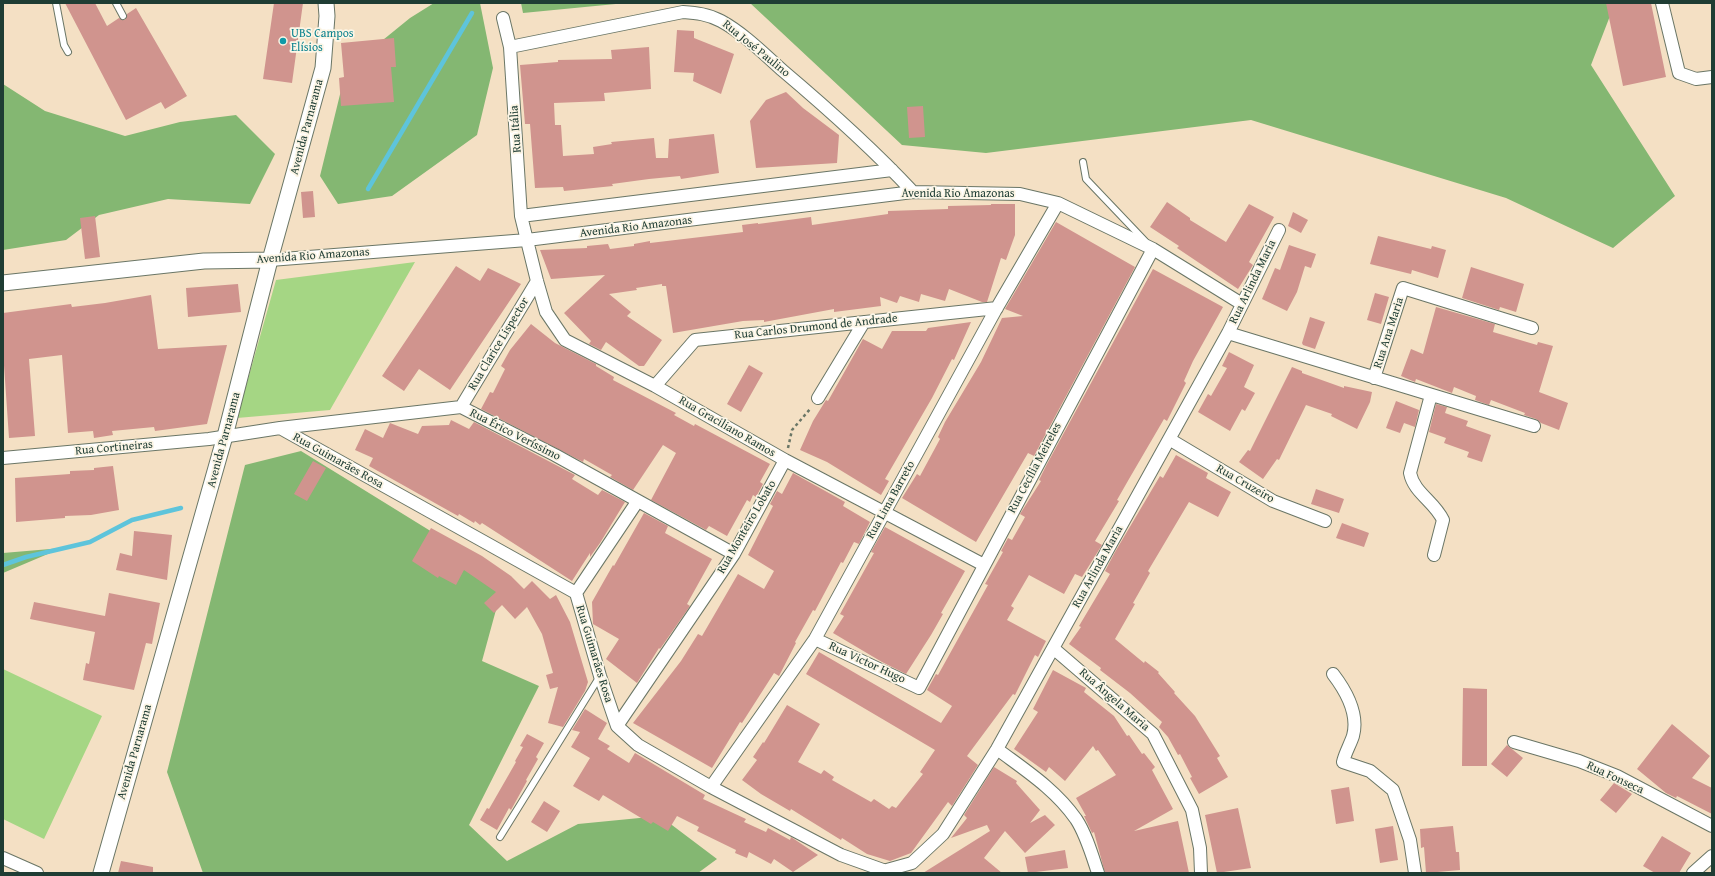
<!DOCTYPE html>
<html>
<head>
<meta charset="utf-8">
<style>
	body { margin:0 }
	#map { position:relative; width:1715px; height:876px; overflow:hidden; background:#f4e0c4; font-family:"Gentium Book Plus",serif }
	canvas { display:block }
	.frame { position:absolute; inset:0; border:4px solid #1f3d34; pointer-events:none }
</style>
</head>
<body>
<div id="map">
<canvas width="1715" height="876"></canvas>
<div class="frame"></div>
</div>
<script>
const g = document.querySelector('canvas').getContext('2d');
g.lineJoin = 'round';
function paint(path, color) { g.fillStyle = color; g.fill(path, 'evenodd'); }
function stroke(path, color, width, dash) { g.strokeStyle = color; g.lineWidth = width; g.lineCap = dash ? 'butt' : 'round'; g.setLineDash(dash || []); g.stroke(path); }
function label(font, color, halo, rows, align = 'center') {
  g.font = font + ' "Gentium Book Plus",serif'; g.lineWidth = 3.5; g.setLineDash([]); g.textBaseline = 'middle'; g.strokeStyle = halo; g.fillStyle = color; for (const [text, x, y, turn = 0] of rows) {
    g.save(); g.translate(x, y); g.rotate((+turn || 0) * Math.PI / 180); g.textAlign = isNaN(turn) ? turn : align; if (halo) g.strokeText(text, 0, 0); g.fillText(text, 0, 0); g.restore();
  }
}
paint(new Path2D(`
	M415 262 330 410 237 418 276 280Z
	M3 669 102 716 44 839 3 819Z`), '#a5d684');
paint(new Path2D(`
	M434 3H480L493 68 477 135 392 196 338 204 320 176 346 70 410 18Z
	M521 3H626L523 13Z
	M750 3H1615L1591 65 1675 196 1613 248 1506 198 1251 120 986 153 902 145Z
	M3 84 45 111 125 136 180 122 236 115 275 154 250 204 168 199 99 215 66 240 3 250Z
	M301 451 505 577 482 661 539 686 469 825 507 861 578 824 660 816 717 859 698 873H203L167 772 245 465Z
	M62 548 3 573V553Z`), '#84b772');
stroke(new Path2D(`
	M368 189 472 13
	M3 565 26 557 90 542 132 520 181 508`), '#5ec4db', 4.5);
paint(new Path2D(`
	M65 3H95L107 26 119 18 125 20 127 14 136 8 187 96 165 109 161 102 126 120Z
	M274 3H303L292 83 263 79Z
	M1606 3H1651L1666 77 1623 86Z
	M677 30 694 31V38L734 54 721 94 693 81 694 73 674 72Z
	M394 38 396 67H391L394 102 341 106 339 78 344 77 341 43Z
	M649 47 651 89 604 93 605 101 554 103 555 125H561L563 156 594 154 593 147 612 144 611 142 654 138 656 158H668L669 139 714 134 719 173 681 179 680 176 649 179 612 184 613 186 564 191 563 187 535 188 530 124H525L520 65 558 62V60L612 59 611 50Z
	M786 92 803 108 839 135 837 163 756 168 750 121 766 100Z
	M923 106 925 137 909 138 907 107Z
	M313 191 315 217 303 218 301 192Z
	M1167 202 1190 218V220L1226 242 1249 204 1274 217 1249 262 1253 265 1238 289 1177 248 1179 246 1150 227Z
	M991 204H1015V235L1006 260 1001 258 987 302H982L949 289 945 301 921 294 919 302 900 296 897 303 880 297 881 306 834 312V309L764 322V320L743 321 673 333 666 286H662V284L636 288 637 290 609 294 631 312 627 316 662 340 644 366H639L606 342 601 350 589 344 591 341 564 313 605 275 551 279 540 250 587 248V246L608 244 610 249 634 246V244L650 241V243L743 232 742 225 758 223V224L811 217 812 225 888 214V211L948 209V206L991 205Z
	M1293 212 1308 220 1301 233 1288 226Z
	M95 216 100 257 85 259 80 218Z
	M1056 222 1135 267 1034 456 1028 453 976 542 902 498 917 474 920 476 940 439 938 437 945 422 981 362 1002 318 1023 316 1005 309Z
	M1378 236 1431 249 1432 246 1446 250 1438 278 1412 270 1411 274 1370 264Z
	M1289 245 1316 254 1311 268 1305 266 1297 292 1287 311 1262 299 1275 268 1280 270Z
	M456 266 480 281 488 268 521 284 450 390 419 369 404 391 382 376Z
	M1471 267 1524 284 1516 312 1500 307 1499 310 1462 298Z
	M1153 269 1223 307 1193 361 1184 381 1186 383 1167 421 1164 419 1129 479 1117 500 1119 501 1095 541 1102 545 1082 577 1075 574 1064 594 1029 575 1011 606 1014 608 1007 620 1046 641 1038 657 1035 655 1015 695 1013 694 967 756 978 765 952 806 948 802 911 853 890 861 867 854 842 838 841 840 791 809 790 811 761 794 742 780 757 760 753 757 763 742 764 743 787 705 820 724 798 762 821 774 824 770 834 777 832 780 871 802 874 799 889 809 892 806 896 808 923 774 920 772 935 750 806 674 819 652 941 723 952 706 927 690 936 674 938 675 988 585 985 584 1003 552 1001 551 1008 538 1012 540 1025 517 1020 514 1041 481 1039 480 1047 464Z
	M238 284 241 312 188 317 186 288Z
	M1375 293 1389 297 1381 324 1367 320Z
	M151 295 158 349 227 345 207 424 155 431 154 427 112 431 113 435 94 438 93 431 68 433 62 355 29 359 35 436 9 438 3 351V313L71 304 72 307 105 303Z
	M1436 307 1495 324 1493 332 1537 345 1538 342 1553 346 1539 392 1568 403 1559 430 1541 423 1536 419 1524 415 1525 413 1491 400 1489 405 1475 400 1476 396 1454 387 1452 393 1416 379 1415 382 1401 376 1411 349 1423 354Z
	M1310 317 1325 322 1315 349 1303 345 1302 343Z
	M971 322 954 360 952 359 932 398 885 479 889 481 881 495 827 462 800 450 813 421 826 400 828 401 863 339 882 349 892 331H926L928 328Z
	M531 324 555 343 596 364V366L614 377 613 380 676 413 674 415 694 426 695 424 770 464 760 482 763 484 756 497 753 495 750 502 747 500 727 536 709 526 706 530 651 500 676 453 663 445 633 490 610 477 612 475 584 459 583 462 481 409 490 392 493 393 505 369 501 366 510 350Z
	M1229 352 1254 365 1244 387 1255 393 1245 411 1242 409 1230 431 1198 412 1208 394 1211 396 1227 368 1222 366Z
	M749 365 763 373 741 412 727 404Z
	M1292 367 1302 371V373L1344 388V386L1372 392 1370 402 1357 429 1331 416 1332 414 1306 405 1279 460 1277 459 1263 479 1239 462 1248 450 1250 451Z
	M1396 401 1419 410 1415 427 1404 423 1400 433 1386 428Z
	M1436 404 1447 407 1445 413 1468 421 1466 426 1491 435 1482 462 1467 457 1469 452 1444 443 1446 438 1429 432Z
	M451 420 469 429 474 422 575 475 572 479 598 495 602 490 625 502 600 543 590 557V553L572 581 482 523 480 525 475 521 474 523 459 514 458 516 369 466 373 458 355 450 365 429 383 438 390 423 418 434 422 426 449 425Z
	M1176 455 1208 473 1206 478 1231 492 1218 517 1189 502 1148 571 1150 573 1133 603 1135 604 1115 639 1144 663 1145 661 1159 672 1158 673 1175 692 1174 693 1195 716 1220 756 1217 758 1228 777 1199 794 1190 778 1192 777 1180 754 1178 755 1168 737 1159 727 1162 722 1130 693 1100 670 1101 668 1069 644 1081 627 1079 626 1110 574 1105 571 1115 552 1160 476 1163 478Z
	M313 461 326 468 307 501 294 494Z
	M113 466 119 510 91 515 65 516V518L16 522 15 478 70 474V471L94 470V468Z
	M793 473 845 502 843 506 870 522 859 544 854 542 843 563 841 562 815 611 813 610 795 642 796 643 779 676 774 673 742 723 740 722 712 768 633 723 681 661 698 634 702 636 738 574 764 589 774 571 748 555 773 506 770 504 777 491 782 494Z
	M1316 489 1344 499 1339 513 1311 504Z
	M644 513 668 526 665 533 712 559 687 604 690 606 660 649 659 648 637 683 606 659 619 639 593 624 592 602 613 565 614 566Z
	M1342 523 1369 533 1364 547 1336 538Z
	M885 527 965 571 941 613 943 614 931 635 906 674 882 662 833 633 844 616 840 614 874 553 871 552Z
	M431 528 482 556 511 576 524 589 532 581 550 599 556 595 570 622 588 682 585 691 563 727 548 723 558 687 550 689 546 675 553 673 542 634 527 607 515 619 502 605 494 613 484 603 496 592 464 570 456 585 439 576 438 578 412 561Z
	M134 531 172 535 167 580 116 570 120 553 132 556Z
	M109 593 160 603 152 644 146 643 134 690 83 680 86 663 89 664 95 632 30 619 34 602 105 616Z
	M1053 670 1086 688 1084 692 1114 716 1127 736 1129 735 1142 754 1144 753 1155 767 1152 770 1173 809 1134 831 1178 821 1189 873H1105L1094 832 1092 833 1084 816H1086L1076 798 1116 775 1098 750 1096 751 1093 746 1065 781 1049 767 1046 772 1014 749 1038 712 1033 709Z
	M1463 688 1487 689V766H1462Z
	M585 709 607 723 598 739 610 746 607 749 629 763 635 753 705 795 703 799 746 819 744 822 766 832 768 828 790 840 791 837 818 855 793 872 774 859 771 864 749 852 747 858 735 853 736 850 697 831 699 827 677 816 668 831 653 822 651 824 603 795 599 801 573 786 590 758 571 747 580 732 572 730Z
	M1672 724 1710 756 1692 778 1712 788V814L1677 796 1676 798 1666 793 1637 769Z
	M527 734 544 743 536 757 538 759 526 780 527 781 511 810 509 808 497 830 480 820 487 808 489 809 516 762 515 761 523 747 520 746Z
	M1507 745 1523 758 1507 777 1491 764Z
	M994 767 1017 781 1016 783 1040 810 1030 823 1045 815 1055 825 1025 853 1005 831 984 858 1002 873H923L990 831 987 825 951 838 967 818 964 815Z
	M1614 783 1632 794 1616 813 1600 800Z
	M1349 787 1354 821 1336 824 1331 790Z
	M544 801 560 811 547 832 531 822Z
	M1238 808 1251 868 1217 873 1205 815Z
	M1393 826 1398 860 1380 863 1375 829Z
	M1453 826 1456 852H1459L1460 870 1426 873 1424 847 1421 848 1420 829Z
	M1662 836 1691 853 1679 873H1655L1643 866Z
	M1065 850 1068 868 1028 873 1025 857Z
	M121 861 153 867V873H118Z`), '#d0948e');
const service = new Path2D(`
	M56 3 64 45 68 52
	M116 3 123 16
	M1083 162 1086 179 1145 241
	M500 837 600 676`);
const minor = new Path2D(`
	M1662 3 1679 73 1696 79 1712 77
	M503 18 510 47 521 216 537 281 546 312 565 340 655 386 785 460 984 565
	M510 47 683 12C696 13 708 14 721 21 743 33 763 53 782 70 827 108 872 148 913 192
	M521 216 892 170
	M270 260 527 240 913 192 1020 194 1058 203 1153 249 1242 304
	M1228 333 1534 426
	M1374 378 1403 288 1532 328
	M655 386 695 340 997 308
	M1431 395 1410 473C1414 493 1434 501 1443 520L1434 555
	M818 398 864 322
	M461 407 537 281
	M280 428 576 593 600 676 617 726 638 745 711 787 841 855 883 870
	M1169 439 1273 501 1325 521
	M3 458 209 439 280 428 461 407 555 455 734 554
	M576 593 637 502
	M815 639 919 688 1153 249
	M1053 648 1153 734 1192 810 1200 848 1201 873
	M1333 674C1346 691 1359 714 1353 736 1350 745 1345 753 1343 762L1370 771 1393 790 1410 840 1415 873
	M617 726 734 554 785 460
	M1514 742 1579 761 1617 776 1712 826
	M997 749C1025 770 1055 789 1076 819 1086 834 1092 855 1098 873
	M711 787 815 639 995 311 1058 203
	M3 858 37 873
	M876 873 912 863 943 834 997 749 1228 333 1279 230
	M1693 873 1712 856`);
const tertiary = new Path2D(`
	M3 283 204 261 270 260
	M101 873 225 436 270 260 323 68 327 16 326 3`);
stroke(service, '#6a7666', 8);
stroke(minor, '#6a7666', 14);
stroke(tertiary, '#6a7666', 17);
stroke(new Path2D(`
	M788 448 792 430 811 408`), '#6a7666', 2.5, [3, 3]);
stroke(service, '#fff', 6);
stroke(minor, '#fff', 12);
stroke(tertiary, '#fff', 15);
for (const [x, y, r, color] of [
	[283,41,4,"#0f9aa8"]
]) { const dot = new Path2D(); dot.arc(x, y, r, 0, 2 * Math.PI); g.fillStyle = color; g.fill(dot); stroke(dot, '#fcf5e5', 1.5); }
label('12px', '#0d838f', '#fcf5e5', [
	["UBS Campos",291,34],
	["Elísios",291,48]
], 'left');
label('12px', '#1f3d34', '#fcf5e5', [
	["Rua José Paulino",756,49,39],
	["Avenida Parnarama",307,127,-75],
	["Rua Itália",516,129,-94],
	["Avenida Rio Amazonas",958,194],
	["Avenida Rio Amazonas",636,227,-7],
	["Avenida Rio Amazonas",313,256,-4],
	["Rua Arlinda Maria",1253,282,-64],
	["Rua Carlos Drumond de Andrade",816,327,-6],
	["Rua Ana Maria",1389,333,-72],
	["Rua Clarice Lispector",499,344,-59],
	["Rua Graciliano Ramos",727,427,30],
	["Rua Érico Veríssimo",515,435,27],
	["Avenida Parnarama",224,440,-75],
	["Rua Cortineiras",114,448,-5],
	["Rua Guimarães Rosa",338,461,29],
	["Rua Cecília Meireles",1035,468,-62],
	["Rua Cruzeiro",1245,484,30],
	["Rua Lima Barreto",891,500,-61],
	["Rua Monteiro Lobato",747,527,-60],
	["Rua Arlinda Maria",1098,567,-61],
	["Rua Guimarães Rosa",594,654,73],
	["Rua Victor Hugo",867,663,25],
	["Rua Ângela Maria",1114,700,41],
	["Avenida Parnarama",135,752,-74],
	["Rua Fonseca",1615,778,25]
]);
</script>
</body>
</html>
